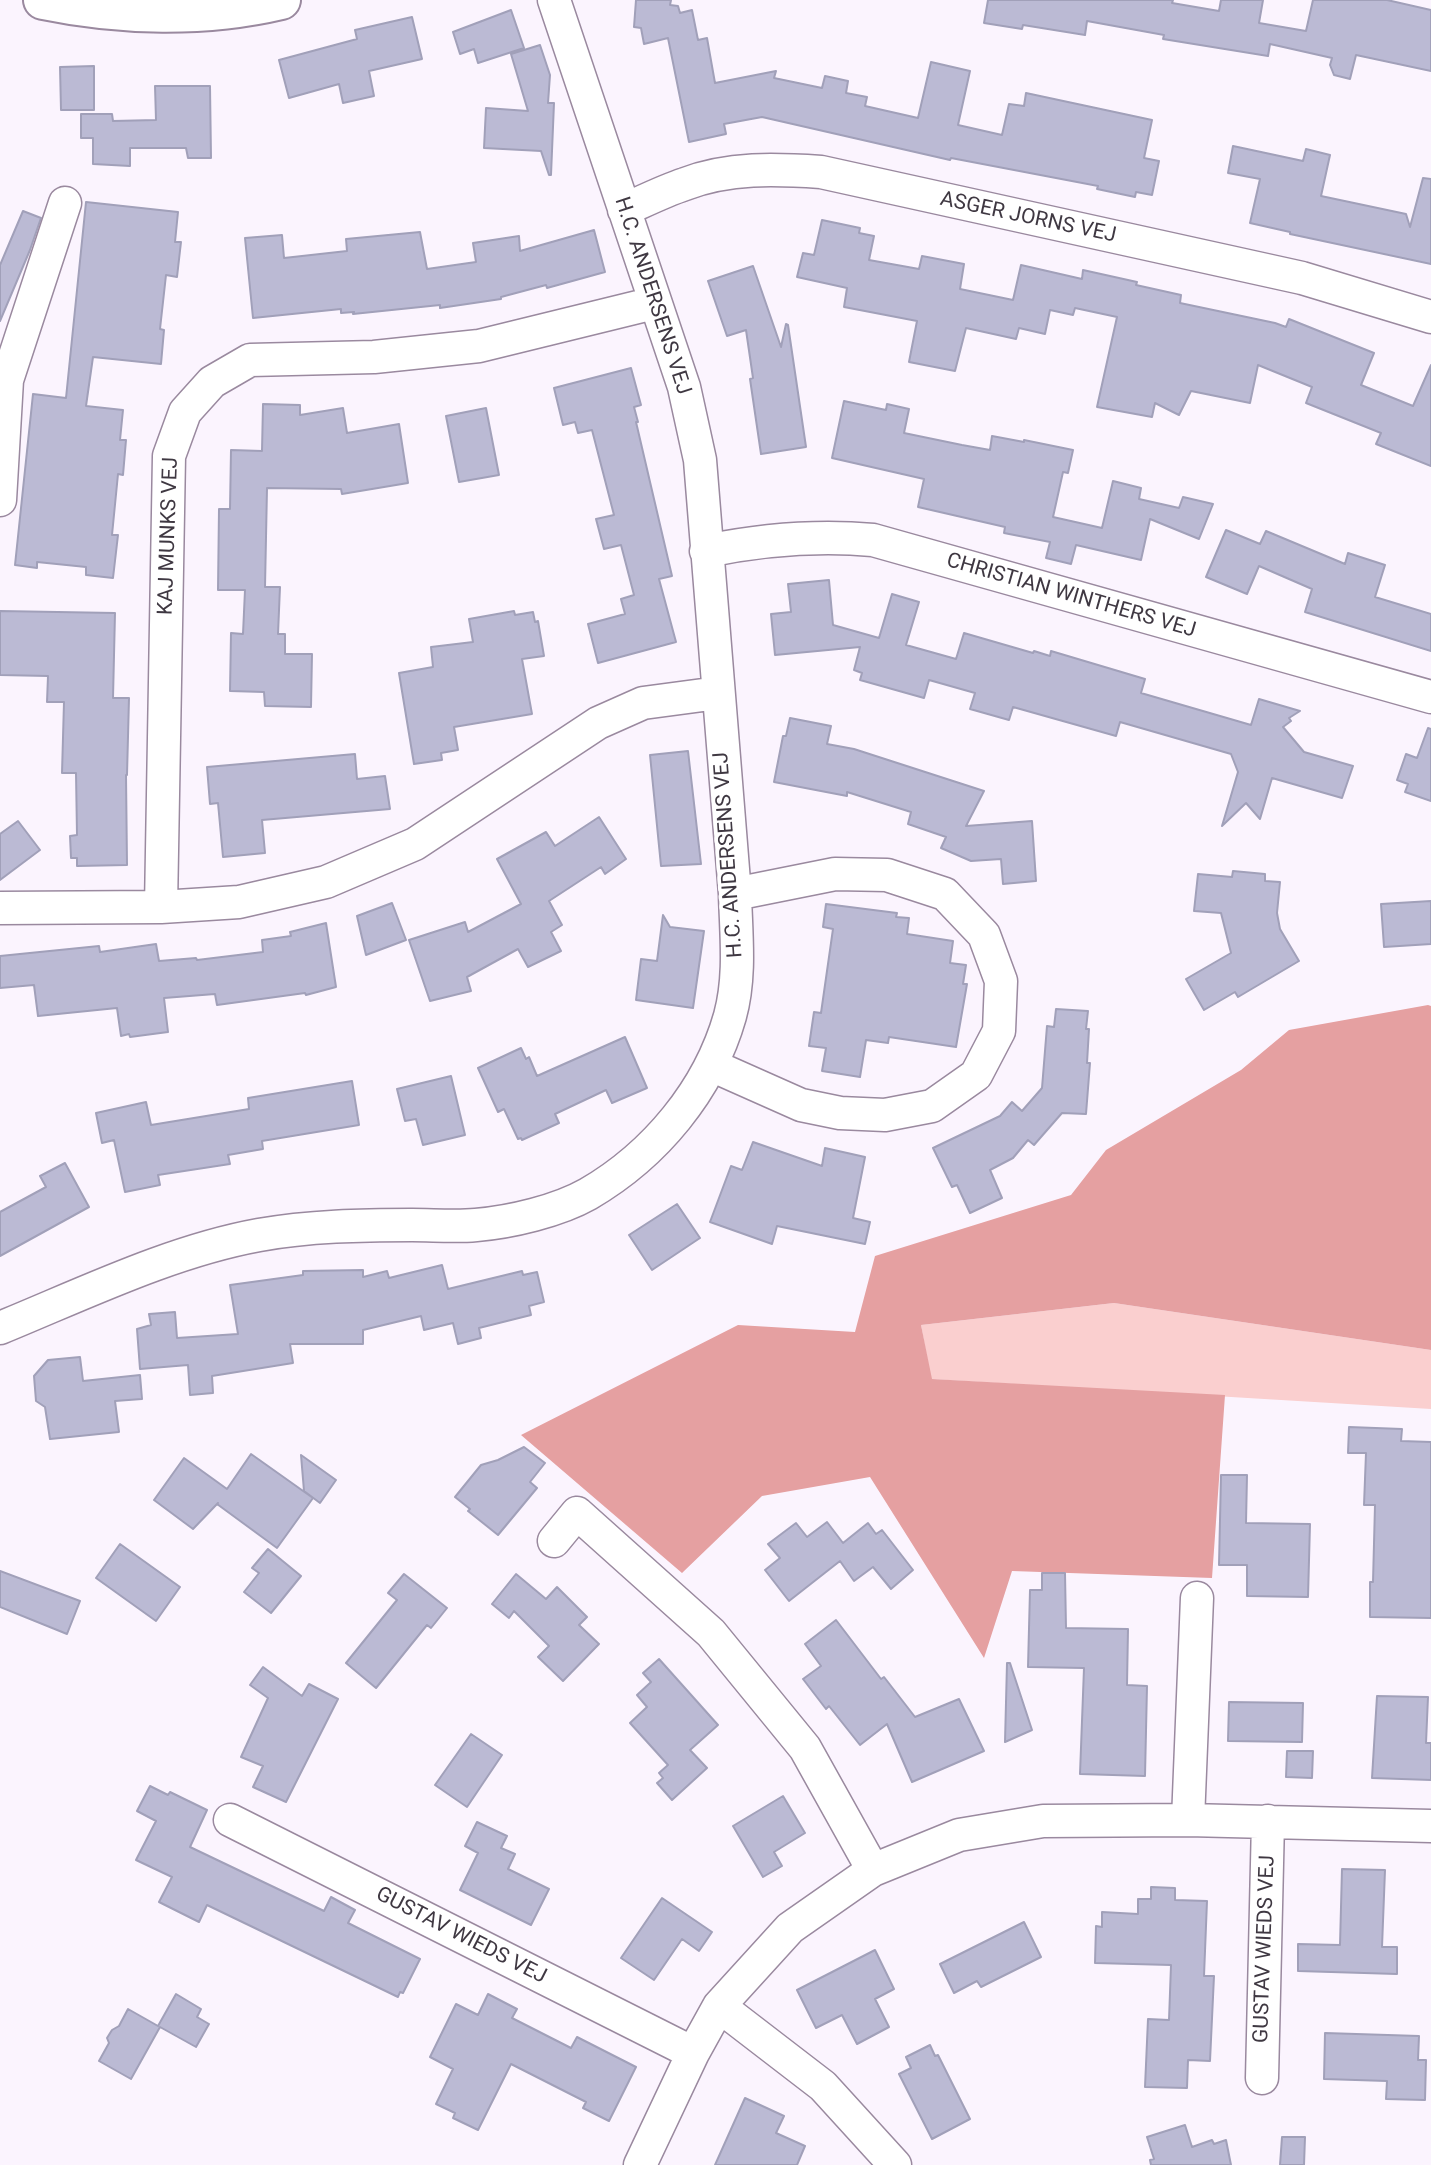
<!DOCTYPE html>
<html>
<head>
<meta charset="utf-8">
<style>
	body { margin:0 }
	canvas { display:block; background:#fbf4fe }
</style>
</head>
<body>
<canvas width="1431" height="2165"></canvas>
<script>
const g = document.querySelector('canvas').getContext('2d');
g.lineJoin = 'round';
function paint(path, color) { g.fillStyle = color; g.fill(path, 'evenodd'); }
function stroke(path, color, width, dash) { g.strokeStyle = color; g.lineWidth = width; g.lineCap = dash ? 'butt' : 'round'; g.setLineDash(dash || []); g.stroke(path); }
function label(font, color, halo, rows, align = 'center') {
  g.font = font + ' Roboto,sans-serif'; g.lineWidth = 7; g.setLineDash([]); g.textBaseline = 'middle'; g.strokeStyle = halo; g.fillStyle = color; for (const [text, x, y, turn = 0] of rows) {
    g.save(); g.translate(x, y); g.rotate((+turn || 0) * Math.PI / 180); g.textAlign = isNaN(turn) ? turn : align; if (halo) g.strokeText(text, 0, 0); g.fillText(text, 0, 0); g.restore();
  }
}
paint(new Path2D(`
	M1114 1303 1431 1350V1409L931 1379 921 1325Z`), '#facfcf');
paint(new Path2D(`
	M1428 1005 1431 1006V1350L1114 1303 921 1325 932 1379 1225 1395 1212 1578 1012 1571 984 1658 870 1477 762 1496 682 1573 521 1435 738 1325 855 1332 875 1256 1071 1195 1106 1150 1241 1070 1289 1030Z`), '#e5a0a1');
const building = new Path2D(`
	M636 0H671L670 5 678 6 680 13 692 10 698 40 707 38 715 83 776 71 774 78 822 88 825 76 848 81 846 93 867 97 865 106 918 118 931 62 970 71 958 125 1002 135 1009 104 1024 106 1026 93 1152 120 1144 158 1159 161 1152 195 1136 192 1135 197 1097 189 1098 186 951 158 950 160 762 117 724 124 726 134 689 142 668 38 644 44 641 28 634 27Z
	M988 0H1173L1172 3 1219 11 1221 0H1263L1259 23 1306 31 1313 0H1387L1431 10V71L1356 55 1350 79 1334 75 1330 65 1332 58 1270 44 1268 56 1163 39 1164 35 1087 21 1085 35 1023 25 1022 29 984 23Z
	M511 10 524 48 478 63 474 49 460 54 453 32Z
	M412 17 422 59 369 71 374 96 343 103 339 84 289 98 279 60 357 39 355 30Z
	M540 45 550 75 548 103H554L551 175H549L541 151 484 148 486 108 528 111 511 54Z
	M94 66V110H61L60 67Z
	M155 86H210L211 158H188L186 148H130V166L93 164V138H81V114H112L113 121 156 120Z
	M1233 146 1303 161 1306 149 1330 155 1321 196 1406 214 1410 227 1423 178 1431 179V264L1290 234V232L1250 223 1260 179 1228 173Z
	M86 202 178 212 175 242H181L177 277 166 275 160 329 164 330 161 364 93 357 86 406 123 410 120 440H126L123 475 118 474 112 535H118L113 578 86 575V567L37 562V568L15 565 33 394 66 398Z
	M23 211 41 218 30 250 0 321V265Z
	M822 220 860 228 859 233 874 236 869 260 919 269 922 256 964 264 960 289 1013 300 1021 265 1082 279 1083 270 1137 282 1136 285 1181 295 1180 303 1275 323 1286 327 1289 319 1374 353 1361 385 1413 406 1431 365V466L1376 444 1381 433 1306 403 1312 387 1258 365 1250 403 1191 391 1179 415 1155 403 1152 417 1097 407 1117 317 1075 308 1073 315 1050 310 1045 334 1019 328 1016 339 966 328 955 371 909 362 917 321 844 307 847 288 797 277 803 253 814 255Z
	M594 230 605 272 547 288 546 285 501 297V299L440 308V305L353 314 354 312 341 313V309L253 318 245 238 282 235 284 258 347 251 346 239 420 232 427 269 476 262 473 243 519 236 520 251Z
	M753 266 781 347 786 324 788 325 806 447 761 454 750 379 753 378 746 330 727 336 708 281Z
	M631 368 641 405 634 407 638 422H636L672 576 659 579 676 642 598 663 588 624 625 614 621 599 634 595 621 545 604 549 596 519 614 515 592 430 578 433 575 422 563 425 554 388Z
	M844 401 886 410 887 404 909 409 904 433 962 445 990 450 992 436 1024 442V440L1073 450 1068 473 1063 472 1053 517 1102 528 1113 481 1141 488 1139 499 1179 508 1183 497 1213 504 1199 539 1150 519 1141 560 1076 545 1071 564 1046 558 1050 542 1004 533 1005 527 918 507 924 479 832 458Z
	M263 404 300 405V415L343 408 347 433 399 424 408 483 342 494 341 489 267 488 265 587H280L278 634H285V654H312L311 707 265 706 264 692 230 691 231 633 243 634 245 590H218L219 509H230L231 450 262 451Z
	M486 408 499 475 459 482 446 416Z
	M1226 530 1260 544 1266 531 1345 564 1348 553 1385 565 1375 597 1431 614V651L1305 612 1312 589 1259 566 1247 594 1206 577Z
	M829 580 833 625 879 638 892 594 919 602 906 645 956 659 964 633 1033 653 1034 651 1050 656 1051 651 1145 679 1141 693 1251 725 1259 699 1300 711 1289 718 1291 721 1283 727 1304 752 1353 766 1342 798 1272 778 1260 819 1246 803 1222 826 1238 772 1231 754 1120 722 1116 736 1013 707 1009 720 970 709 975 693 929 680 924 698 860 680 862 673 854 670 860 647 775 655 771 614 791 612 788 584Z
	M0 611 115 613 113 698H129L127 775H126L127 865 77 866V858H71L70 836 77 835 76 773H62L64 702H47L48 676 0 675Z
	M514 611 515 615 533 612 535 622 538 621 544 656 522 659 532 714 454 727 458 750 441 753 442 760 414 764 399 673 433 667 431 647 473 642 469 619Z
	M790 718 831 726 827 744 854 749 984 791 966 826 1032 821 1036 881 1003 884 1001 859 971 861 941 848 946 837 908 824 911 812 847 792V796L774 782 783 736H786Z
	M1428 728 1431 729V801L1405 792 1408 784 1397 780 1406 754 1417 758Z
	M688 751 701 864 661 866 650 755Z
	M355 754 357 779 385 776 390 809 262 820 265 853 223 857 218 803 210 804 207 767Z
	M599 817 626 859 605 874 601 867 549 901 562 925 551 932 561 951 528 967 518 949 467 977 471 991 430 1001 409 940 465 922 468 932 521 904 497 859 546 832 555 846Z
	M18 821 40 850 0 880V834Z
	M1233 871 1265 874V881L1280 882 1277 913 1280 929 1299 961 1238 997 1235 992 1204 1010 1186 979 1231 953 1221 913 1194 911 1198 874 1232 877Z
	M1431 901V944L1384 947 1381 904Z
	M392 903 406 940 366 955 357 916Z
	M826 904 897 913 896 917 909 918 907 934 953 941 950 963 966 965 963 984H967L956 1047 889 1037 888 1043 866 1040 860 1077 822 1071 826 1048 809 1046 814 1012 821 1013 833 929 823 927Z
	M663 915 670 927 704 931 693 1008 636 1000 641 959 657 961Z
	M326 923 336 987 306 995 305 993 217 1005 215 994 164 998 168 1032 130 1037 129 1034 121 1036 117 1008 38 1016 34 985 0 988V956L99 946 100 952 156 944 159 961 196 958 197 960 263 952 262 940 291 936 290 932Z
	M1056 1009 1088 1011 1086 1029H1089L1087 1063H1090L1086 1114 1062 1113 1034 1145 1028 1140 1013 1158 990 1170 1002 1198 970 1213 957 1185 952 1187 933 1148 1000 1116 1012 1102 1022 1111 1042 1088 1047 1026 1054 1027Z
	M625 1037 647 1088 612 1103 606 1090 555 1114 559 1123 522 1140 521 1138 518 1139 504 1109 498 1112 478 1068 521 1048 526 1059 529 1057 537 1076Z
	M451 1076 465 1135 423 1145 416 1119 405 1121 397 1089Z
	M352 1081 359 1125 262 1141 263 1149 228 1155 230 1164 158 1175 160 1185 125 1192 114 1140 102 1143 96 1113 146 1102 151 1125 249 1109 248 1098Z
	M753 1142 822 1166 825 1148 865 1157 853 1218 870 1222 865 1244 777 1226 772 1244 710 1222 731 1166 742 1170Z
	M65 1163 89 1207 0 1256V1212L46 1187 40 1176Z
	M677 1204 700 1238 652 1270 629 1235Z
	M442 1265 448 1289 522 1271 523 1275 537 1272 544 1302 529 1306 531 1315 479 1328 481 1338 458 1344 453 1323 424 1330 421 1316 363 1330V1344H290L293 1363 212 1376 213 1393 190 1395 188 1365 140 1369 137 1329 151 1325 149 1314 175 1312 177 1338 238 1334 230 1285 303 1275V1271L363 1270V1277L387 1271 389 1278Z
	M80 1357 83 1381 140 1375 142 1399 115 1401 119 1432 50 1439 45 1407 36 1401 34 1376 48 1360Z
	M1349 1427 1402 1429 1401 1441 1431 1442V1618L1370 1617V1582H1373L1375 1505H1364L1366 1453H1348Z
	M524 1447 545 1463 530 1482 537 1488 498 1535 468 1511 470 1509 455 1497 481 1465 498 1460Z
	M251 1454 313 1498 277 1548 217 1504 218 1503 193 1529 154 1500 184 1458 227 1489Z
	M301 1455 336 1480 320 1503 304 1491Z
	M1221 1475H1247L1246 1523 1310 1524 1308 1597 1247 1596V1565H1219Z
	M827 1522 843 1543 868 1523 876 1534 882 1530 913 1570 891 1589 873 1567 854 1581 840 1561 789 1601 765 1570 780 1558 768 1544 796 1523 807 1537Z
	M120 1544 180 1587 156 1621 96 1578Z
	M268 1549 301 1576 271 1613 244 1592 259 1573 252 1568Z
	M0 1571 80 1601 67 1634 0 1607Z
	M1042 1573H1065L1066 1628 1128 1629 1127 1685 1147 1686 1145 1776 1080 1774 1084 1668 1028 1667 1030 1590H1042Z
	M404 1574 447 1608 431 1628 427 1625 376 1688 346 1663 397 1600 388 1593Z
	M516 1574 546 1599 557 1587 587 1617 579 1625 599 1644 563 1681 538 1657 549 1646 514 1611 509 1618 492 1604Z
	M836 1620 881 1679 884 1677 915 1717 959 1699 984 1751 912 1782 887 1724 860 1745 829 1706 826 1709 803 1679 821 1666 805 1644Z
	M659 1659 718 1725 690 1750 707 1768 672 1800 657 1783 663 1778 659 1773 668 1765 630 1723 647 1707 637 1695 651 1682 643 1673Z
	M1007 1663H1010L1032 1730 1005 1742Z
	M263 1667 302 1696 309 1684 338 1699 286 1802 253 1787 263 1766 241 1757 268 1698 250 1685Z
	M1377 1696 1428 1697 1426 1743H1431V1780L1372 1778Z
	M1229 1702 1303 1703 1302 1742 1228 1741Z
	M471 1734 502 1755 467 1807 435 1785Z
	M1287 1751H1313L1312 1778 1286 1777Z
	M150 1786 168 1795 170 1792 207 1810 190 1847 324 1911 331 1897 355 1910 348 1923 420 1959 403 1993 400 1992 398 1997 207 1905 199 1922 159 1902 172 1877 136 1860 156 1821 137 1811Z
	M783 1796 805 1833 774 1852 782 1866 763 1877 733 1826Z
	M477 1822 507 1836 501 1848 515 1854 508 1869 549 1889 531 1925 460 1890 478 1853 465 1846Z
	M1342 1869 1385 1870 1382 1947H1397V1974L1298 1971V1944L1340 1945Z
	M1151 1887 1175 1888V1900L1207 1901 1204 1976H1214L1210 2061 1188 2060 1187 2088 1145 2087 1148 2019 1169 2020 1171 1965 1095 1963 1096 1926 1102 1927V1912L1138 1914V1899H1151Z
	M662 1898 712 1932 699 1951 682 1939 654 1980 621 1958Z
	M1024 1922 1041 1957 981 1987 977 1981 954 1993 940 1964Z
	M875 1950 894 1989 875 1999 889 2027 857 2044 842 2015 816 2028 797 1990Z
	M176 1994 201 2009 197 2017 209 2024 196 2047 160 2027 131 2079 99 2061 109 2043 107 2038 112 2030 119 2026 128 2009 158 2026Z
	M488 1994 517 2009 512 2018 571 2048 577 2037 636 2067 609 2121 583 2108 586 2102 511 2064 478 2130 453 2118 455 2113 436 2104 453 2069 430 2057 456 2004 478 2015Z
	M1325 2033 1419 2036 1418 2060H1426L1425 2100 1386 2099 1387 2081 1324 2079Z
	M930 2045 935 2056 938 2055 970 2119 932 2139 899 2074 911 2068 906 2057Z
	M745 2098 784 2116 776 2133 805 2146 797 2165H715Z
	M1185 2125 1192 2147 1212 2140 1214 2144 1226 2140 1231 2165H1151L1150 2160 1154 2159 1147 2137Z
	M1282 2137H1305L1304 2165H1280Z`);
paint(building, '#bbbad4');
stroke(building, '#a1a0b9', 2);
const minor = new Path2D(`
	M624 210C644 201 664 191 685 184 729 167 776 169 821 172L1302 278 1431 317
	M0 500 7 380 65 203
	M706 551C760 540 817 535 873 540L1431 697
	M161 907 169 456 185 412 212 382 250 360 374 357 479 346 646 305 656 304
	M0 908 161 907 239 902 326 882 415 844 598 723 643 703 718 693
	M711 1065 801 1105 840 1113 885 1115 932 1106 976 1075 999 1031 1001 981 984 935 945 894 887 875 835 874 735 894
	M0 1328C83 1294 171 1251 259 1235 309 1226 362 1225 412 1225 433 1225 455 1227 476 1225 511 1222 558 1211 588 1194 655 1155 709 1090 730 1016 741 976 736 934 735 894L700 460 684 387 554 0
	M554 1541 577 1513 711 1633 805 1748 873 1870
	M230 1820 693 2053
	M1188 1820 1197 1598
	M719 2006 823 2086 895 2165
	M1262 2078 1268 1821
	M640 2165 693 2053 719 2006 790 1928 873 1870 959 1835 1043 1821 1188 1820 1431 1826`);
const tertiary = new Path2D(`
	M43 0C120 16 205 18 281 0`);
stroke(minor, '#9a899f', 35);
stroke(tertiary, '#9a899f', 42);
stroke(minor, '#fff', 32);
stroke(tertiary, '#fff', 38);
label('21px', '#3f3842', '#fff', [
	["ASGER JORNS VEJ",1028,218,12],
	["H.C. ANDERSENS VEJ",652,296,72],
	["KAJ MUNKS VEJ",169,536,-88],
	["CHRISTIAN WINTHERS VEJ",1071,596,16],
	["H.C. ANDERSENS VEJ",729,855,-94],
	["GUSTAV WIEDS VEJ",461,1936,27],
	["GUSTAV WIEDS VEJ",1265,1949,-88]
]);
</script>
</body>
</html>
